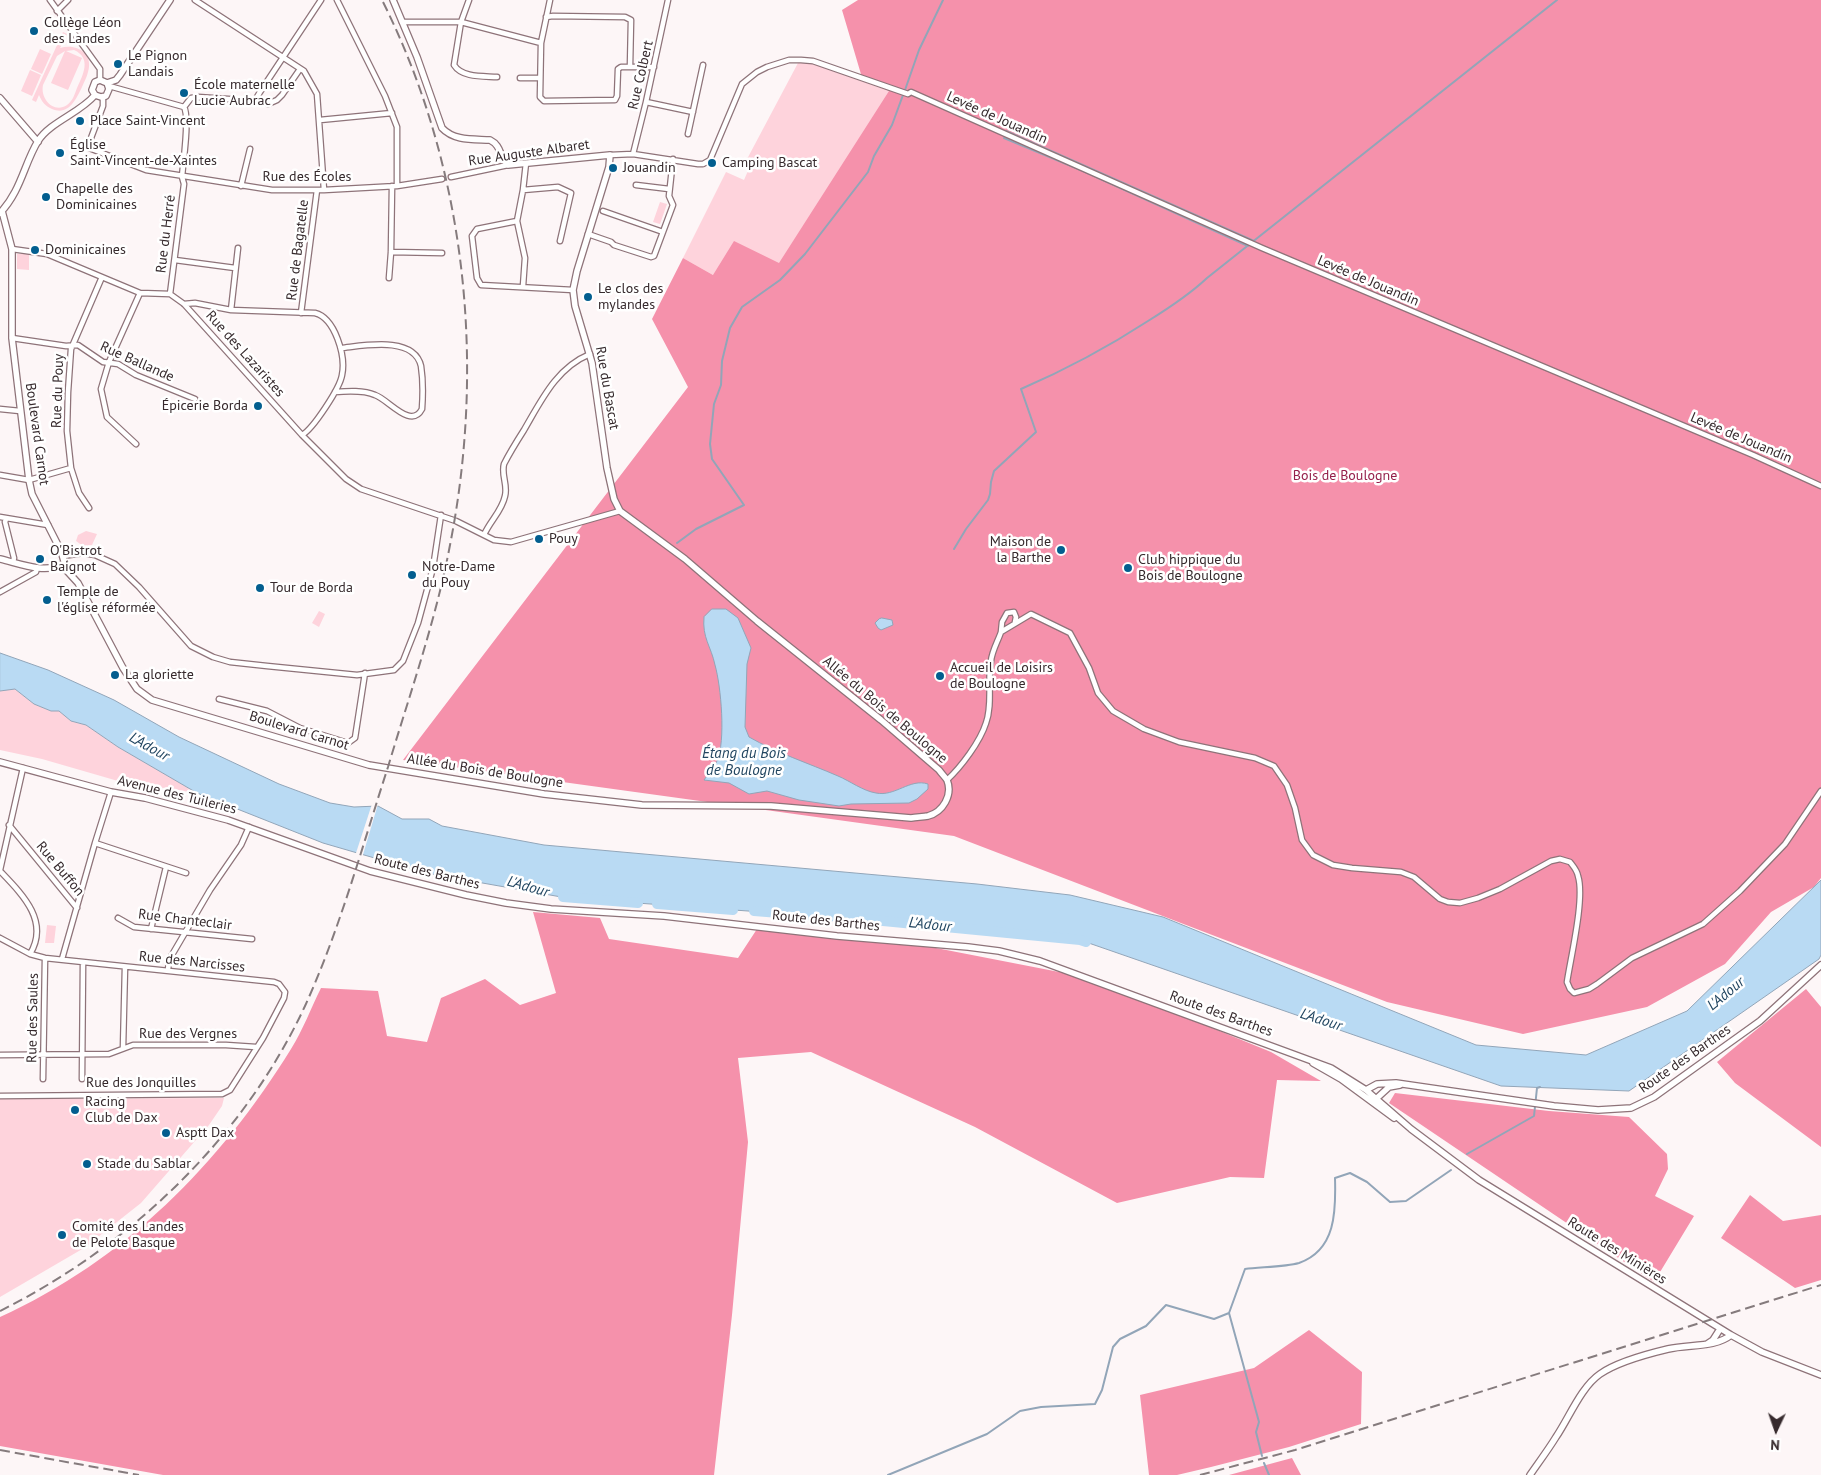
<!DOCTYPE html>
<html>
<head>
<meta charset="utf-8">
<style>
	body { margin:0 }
	#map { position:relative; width:1821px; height:1475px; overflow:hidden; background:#fdf6f7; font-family:"PT Sans",sans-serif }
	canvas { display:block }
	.north { position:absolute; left:1751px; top:1405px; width:50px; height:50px; -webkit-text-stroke:4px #fff; paint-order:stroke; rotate:183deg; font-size:14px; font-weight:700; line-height:20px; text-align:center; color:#362a2d }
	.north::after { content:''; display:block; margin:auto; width:18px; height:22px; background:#362a2d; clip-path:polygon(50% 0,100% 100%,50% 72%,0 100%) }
</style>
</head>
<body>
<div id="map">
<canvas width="1821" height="1475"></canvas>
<div class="north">N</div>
</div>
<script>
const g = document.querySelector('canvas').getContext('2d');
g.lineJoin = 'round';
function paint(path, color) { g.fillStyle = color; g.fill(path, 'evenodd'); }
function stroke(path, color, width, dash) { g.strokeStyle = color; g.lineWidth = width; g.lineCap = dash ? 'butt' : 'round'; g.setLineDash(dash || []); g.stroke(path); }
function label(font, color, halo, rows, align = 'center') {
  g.font = font + ' "PT Sans",sans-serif'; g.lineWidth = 5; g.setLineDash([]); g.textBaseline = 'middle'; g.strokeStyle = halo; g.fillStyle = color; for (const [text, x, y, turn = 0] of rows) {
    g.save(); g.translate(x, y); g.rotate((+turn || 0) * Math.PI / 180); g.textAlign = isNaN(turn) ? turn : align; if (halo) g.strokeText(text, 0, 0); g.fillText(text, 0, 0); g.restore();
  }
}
paint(new Path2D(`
	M63 32 67 34 60 48C76 43 94 53 88 72 87 77 84 82 82 87 76 99 69 116 52 109 45 106 42 102 39 95L36 102 32 100ZM74 50C92 58 83 75 77 88 75 93 73 101 67 105 54 114 40 99 43 85L57 56 65 51 51 83 68 90 82 58 66 51Z
	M40 49 51 54 42 74 31 69Z
	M798 63H812L900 95 790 268 713 275 683 258 726 172 744 180 751 164 746 161Z
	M30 70 41 75 32 96 21 91Z
	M660 202 667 204 660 224 653 222Z
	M17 254H29V270L17 269Z
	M86 531 97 534 92 545 83 546 76 541 78 535Z
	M319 611 325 614 319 627 312 623Z
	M11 689H15L34 704 51 711H59L71 721 86 725 118 747 197 793 118 781 42 759 0 750V691Z
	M47 925 56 926 54 943H45Z
	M224 1098 222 1106 209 1125 141 1203 84 1248 0 1297V1099Z`), '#fed3dc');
paint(new Path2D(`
	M858 0H1821V878L1814 887 1771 912 1725 964 1647 1007 1523 1034 1387 1002 954 836 403 760 688 387 652 319 683 258 713 275 734 241 779 263 889 91 863 81 842 10Z
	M533 912 600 918 609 939 738 958 757 929 895 940 1090 978 1271 1052 1321 1081 1277 1080 1264 1178 1230 1177 1117 1203 975 1127 811 1052 738 1058 748 1142 732 1315 714 1475H163L0 1446V1317C124 1261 220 1164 291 1049 303 1030 311 1008 321 988L378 991 387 1036 427 1042 441 998 485 979 520 1005 556 993Z
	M1806 989 1821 1007V1147L1735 1083 1717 1062Z
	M1395 1093 1549 1111 1629 1117 1667 1154 1668 1169 1655 1196 1694 1216 1654 1282 1389 1103Z
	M1750 1195 1783 1221 1821 1215V1280L1795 1288 1721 1238Z
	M1309 1330 1362 1372 1361 1424 1289 1447 1211 1467 1177 1475H1149L1140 1395 1254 1368Z
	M1292 1458 1301 1475H1229Z`), '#f591ab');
const water = new Path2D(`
	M712 609H726L738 618 751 648 747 664 745 727 749 737C777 753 808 763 838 776 850 781 863 791 876 793 895 797 910 778 928 784V789L917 799 909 803 851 804 839 806 799 800 767 791 749 794 729 783 704 780C708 774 714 768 717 761 726 741 721 686 715 665 711 646 702 638 704 617Z
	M882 618 892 620 893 625 881 630 878 628 875 623 879 619Z
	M0 653 48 670 114 700 179 737 279 784 330 803 354 807 378 806 402 819H429L442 826 544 845 977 884 1070 895 1163 917 1476 1045 1586 1055 1687 1011 1821 880V955L1819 959 1629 1091 1501 1086 1080 940 887 921 567 898 426 873 323 843 197 793 118 747 86 725 71 721 59 711H51L34 704 15 689 0 691Z`);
paint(water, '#b9daf3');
stroke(water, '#92a5b8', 1);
paint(new Path2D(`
	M372 804H378L362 858 355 856Z`), '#fdf6f7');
stroke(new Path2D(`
	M905 90 919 50 943 0
	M1006 131 1254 241
	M1004 138 1083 171 1248 246
	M677 543 696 529 744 505 712 459 710 444 714 404 721 385 722 361 730 328 742 307 780 280 805 254 868 172 874 156 892 125 903 95
	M954 549 966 529 988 500 990 494 991 482 994 471 1036 432 1021 389C1065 370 1108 347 1148 321 1169 308 1189 295 1207 278L1557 0
	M1467 1154 1534 1116 1537 1088 1540 1087
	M1229 1313 1259 1422 1256 1432 1262 1456
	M1264 1463 1269 1475
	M888 1475 987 1434 1020 1411 1041 1407 1095 1404 1102 1390 1113 1347 1120 1339 1146 1326 1166 1305 1214 1319 1229 1313 1245 1269C1260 1267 1285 1267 1299 1263 1336 1250 1336 1211 1335 1178L1350 1173 1367 1182 1390 1202 1406 1201 1451 1170`), '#92a5b8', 2);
stroke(new Path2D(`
	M563 897 638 903
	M657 904 733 910
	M754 911 830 917
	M852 918 1080 940 1086 942`), '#b9daf3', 10);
const street = new Path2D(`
	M50 0 100 69V80
	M195 0 304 71 317 94 324 190
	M337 0 385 96 397 127V186
	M469 0 461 22 454 65C462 78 484 76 497 77
	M550 0 541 43 540 97 544 101 615 100 617 96 618 69 621 67H654
	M57 11 68 0
	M546 17 553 16 625 17 631 20 630 67
	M402 22H461L541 43
	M520 78H540
	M109 86 184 107
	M103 97V106L88 146 89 148 146 170 272 190H324L397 186 442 179
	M258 101 257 97 260 92 321 0
	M646 102 693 112
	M184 107 191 98 198 97 258 101 268 104 277 100 282 95 300 69
	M320 120 392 113
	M688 134 703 65
	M633 154 646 102 668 0
	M610 155 633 154 698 164H703L710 160 742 84 757 72 767 67 789 60H801L813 61 908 94 911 92 1262 248 1753 455 1821 486
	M526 163 523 190 558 187 571 193 560 241
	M451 177 508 165
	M636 185 669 189
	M241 186 250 149
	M523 190 517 221 477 229 472 236 477 278 481 285 573 290
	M603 211 663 232
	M517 221 525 258 523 286
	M588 234 611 242 614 245 651 257 654 256 673 205 669 196 673 159
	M12 249 47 254 140 293 170 294 184 304 302 435 346 479 361 489 456 521 494 540 511 542 518 540 620 511
	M391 252 442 253
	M175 260 235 268
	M389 278 391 252 392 186
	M170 294 184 184 182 177C183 163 190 117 184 107
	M184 304 195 303 231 310 315 313C335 318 346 356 342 375 340 388 313 429 302 435
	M231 310 238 248
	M301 313 317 190
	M12 338 66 346 78 345 103 362 118 364 136 375 195 399
	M335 392C348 391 364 390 375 395 388 399 411 430 422 409 423 395 423 379 421 366 414 335 362 346 341 348
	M0 409 20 411
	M136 444 107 417 101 389 109 362 140 293
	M0 475 29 480 71 468
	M89 508 79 493 71 468 67 431 68 392 71 349 102 277
	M0 517 48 525
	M6 519 5 522 14 558 13 562
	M484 535C490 521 502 511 505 496 508 485 501 475 504 464 510 452 517 441 524 430 541 401 556 368 590 354
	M63 556 83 553 95 555 115 564 139 587 191 646 213 657 230 662 267 666 357 675 394 670 403 661 418 623 433 568 441 515
	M0 592 36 572 37 568
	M1001 632 1002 622 1007 613 1014 612 1016 617 1015 622
	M219 699 267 711 300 728 348 743 355 738 365 673
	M947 780C961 767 980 742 986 723 993 704 987 681 991 661 992 651 998 641 1001 632L1031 614 1070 633 1089 668 1098 693 1113 711 1144 729 1179 742 1255 758 1274 766 1287 785 1295 808 1302 840 1313 855 1333 865 1352 868 1401 872 1414 877 1440 899 1448 902 1460 903 1478 898 1500 889 1551 861 1560 859 1570 862C1573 866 1577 870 1578 876 1585 898 1571 956 1567 982L1570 989 1574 993 1589 989 1597 984 1632 958 1703 924 1740 891 1785 844 1821 791
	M111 792 95 843 186 873
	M9 825 77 908
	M0 870 23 768
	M0 871C22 894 50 921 30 954
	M118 918 134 927 252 939
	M151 929 166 867
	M0 938 30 954 45 958 274 982 279 984 285 992 284 998 263 1038 230 1090 222 1094 0 1096
	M62 959 95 843
	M168 970 169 960 210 890 241 845 249 827
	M123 1048 125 967
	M0 1055 109 1054 133 1045H226L256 1047
	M43 1079 45 958
	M82 1079 83 963`);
const secondary = new Path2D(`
	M107 83 116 80 120 75 170 0
	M95 95 92 90 95 82 100 80 107 83
	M95 95 101 97 106 96 109 89 107 83
	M0 98 38 142
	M2 211 12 249V338L29 480 32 494 61 551 67 571 78 583 123 668 137 689 152 700 369 765 544 794 642 805 771 806 911 818C917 817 923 817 928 816 943 812 953 795 947 780 945 777 941 773 939 770L881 720 757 621 685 559 620 511 614 499 607 468 592 363 575 306 573 290 577 271 609 167 610 155 508 165C499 157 502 146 490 140 473 139 454 141 442 128L417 57 393 0
	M0 213C21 191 24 164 38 141 50 122 80 113 95 95
	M0 559C21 564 44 574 64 564
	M0 762 111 792 145 798 228 820 370 871 466 895 506 903 551 909 664 916 837 936 968 947 999 951 1040 961 1331 1068 1366 1090 1411 1129 1479 1180 1731 1335 1762 1352 1821 1375
	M1313 1063 1341 1079 1394 1118
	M1366 1090 1377 1084 1396 1083 1554 1106 1598 1110 1631 1108 1654 1097 1760 1021 1821 965
	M1374 1098H1377L1389 1087 1400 1085
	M1707 1344 1713 1340 1720 1329
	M1530 1475C1539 1462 1548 1450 1556 1437 1569 1418 1581 1387 1600 1374 1617 1362 1647 1354 1668 1349 1689 1344 1715 1348 1731 1335`);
stroke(street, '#8e7379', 7);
stroke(secondary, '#8e7379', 8);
stroke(street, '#fff', 4.5);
stroke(secondary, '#fff', 5.5);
stroke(new Path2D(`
	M0 1311C130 1246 243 1139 305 1006 340 929 362 847 388 767 410 693 436 620 450 545 486 362 466 167 382 0
	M0 1450 139 1475
	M1200 1475 1295 1450 1821 1285`), '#857b7d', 2, [10, 5]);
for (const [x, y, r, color] of [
	[34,31,5,"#035e8f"],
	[118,64,5,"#035e8f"],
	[184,93,5,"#035e8f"],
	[80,121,5,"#035e8f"],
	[60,153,5,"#035e8f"],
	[712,163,5,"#035e8f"],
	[613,168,5,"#035e8f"],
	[46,197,5,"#035e8f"],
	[35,250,5,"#035e8f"],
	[588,297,5,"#035e8f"],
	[258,406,5,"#035e8f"],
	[539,539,5,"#035e8f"],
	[1061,550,5,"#035e8f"],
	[40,559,5,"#035e8f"],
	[1128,568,5,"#035e8f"],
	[412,575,5,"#035e8f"],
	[260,588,5,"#035e8f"],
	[47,600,5,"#035e8f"],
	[115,675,5,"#035e8f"],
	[940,676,5,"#035e8f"],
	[75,1110,5,"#035e8f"],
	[166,1133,5,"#035e8f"],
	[87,1164,5,"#035e8f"],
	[62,1235,5,"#035e8f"]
]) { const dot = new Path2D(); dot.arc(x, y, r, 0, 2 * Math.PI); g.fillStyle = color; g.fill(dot); stroke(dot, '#fff', 2); }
label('14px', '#362a2d', '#fff', [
	["Collège Léon",44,23],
	["des Landes",44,39],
	["Le Pignon",128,56],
	["Landais",128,72],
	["École maternelle",194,85],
	["Lucie Aubrac",194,101],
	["Place Saint-Vincent",90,121],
	["Église",70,145],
	["Saint-Vincent-de-Xaintes",70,161],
	["Camping Bascat",722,163],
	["Jouandin",623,168],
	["Chapelle des",56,189],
	["Dominicaines",56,205],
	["Dominicaines",45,250],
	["Le clos des",598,289],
	["mylandes",598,305],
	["Épicerie Borda",248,406,"right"],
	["Pouy",549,539],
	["Maison de",1051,542,"right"],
	["la Barthe",1051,558,"right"],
	["O'Bistrot",50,551],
	["Baignot",50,567],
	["Club hippique du",1138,560],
	["Bois de Boulogne",1138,576],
	["Notre-Dame",422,567],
	["du Pouy",422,583],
	["Tour de Borda",270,588],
	["Temple de",57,592],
	["l'église réformée",57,608],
	["Accueil de Loisirs",950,668],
	["de Boulogne",950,684],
	["La gloriette",125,675],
	["Racing",85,1102],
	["Club de Dax",85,1118],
	["Asptt Dax",176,1133],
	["Stade du Sablar",97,1164],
	["Comité des Landes",72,1227],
	["de Pelote Basque",72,1243]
], 'left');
label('14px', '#362a2d', '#fff', [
	["Rue Colbert",641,75,-77],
	["Levée de Jouandin",997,118,24],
	["Rue Auguste Albaret",529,153,-8],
	["Rue des Écoles",307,177],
	["Rue du Herré",166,234,-83],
	["Rue de Bagatelle",298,250,-83],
	["Levée de Jouandin",1368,281,23],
	["Rue des Lazaristes",245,354,48],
	["Rue Ballande",137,362,24],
	["Rue du Bascat",607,388,80],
	["Rue du Pouy",58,391,-88],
	["Boulevard Carnot",37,434,82],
	["Levée de Jouandin",1741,438,23],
	["Allée du Bois de Boulogne",885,710,40],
	["Boulevard Carnot",299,731,17],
	["Allée du Bois de Boulogne",485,771,9],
	["Avenue des Tuileries",177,795,14],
	["Rue Buffon",60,869,50],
	["Route des Barthes",427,872,14],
	["Rue Chanteclair",185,920,7],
	["Route des Barthes",826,921,6],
	["Rue des Narcisses",192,962,6],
	["Route des Barthes",1221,1014,20],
	["Rue des Saules",33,1018,-89],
	["Rue des Vergnes",188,1034],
	["Route des Barthes",1685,1059,-35],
	["Rue des Jonquilles",141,1083],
	["Route des Minières",1617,1251,32]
]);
label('14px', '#95204b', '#fff', [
	["Bois de Boulogne",1345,476]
]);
label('italic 15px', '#224661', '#fff', [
	["L'Adour",149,747,29],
	["Étang du Bois",744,754],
	["de Boulogne",744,771],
	["L'Adour",528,887,16],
	["L'Adour",930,925,6],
	["L'Adour",1726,994,-40],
	["L'Adour",1321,1020,18]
]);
</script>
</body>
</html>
